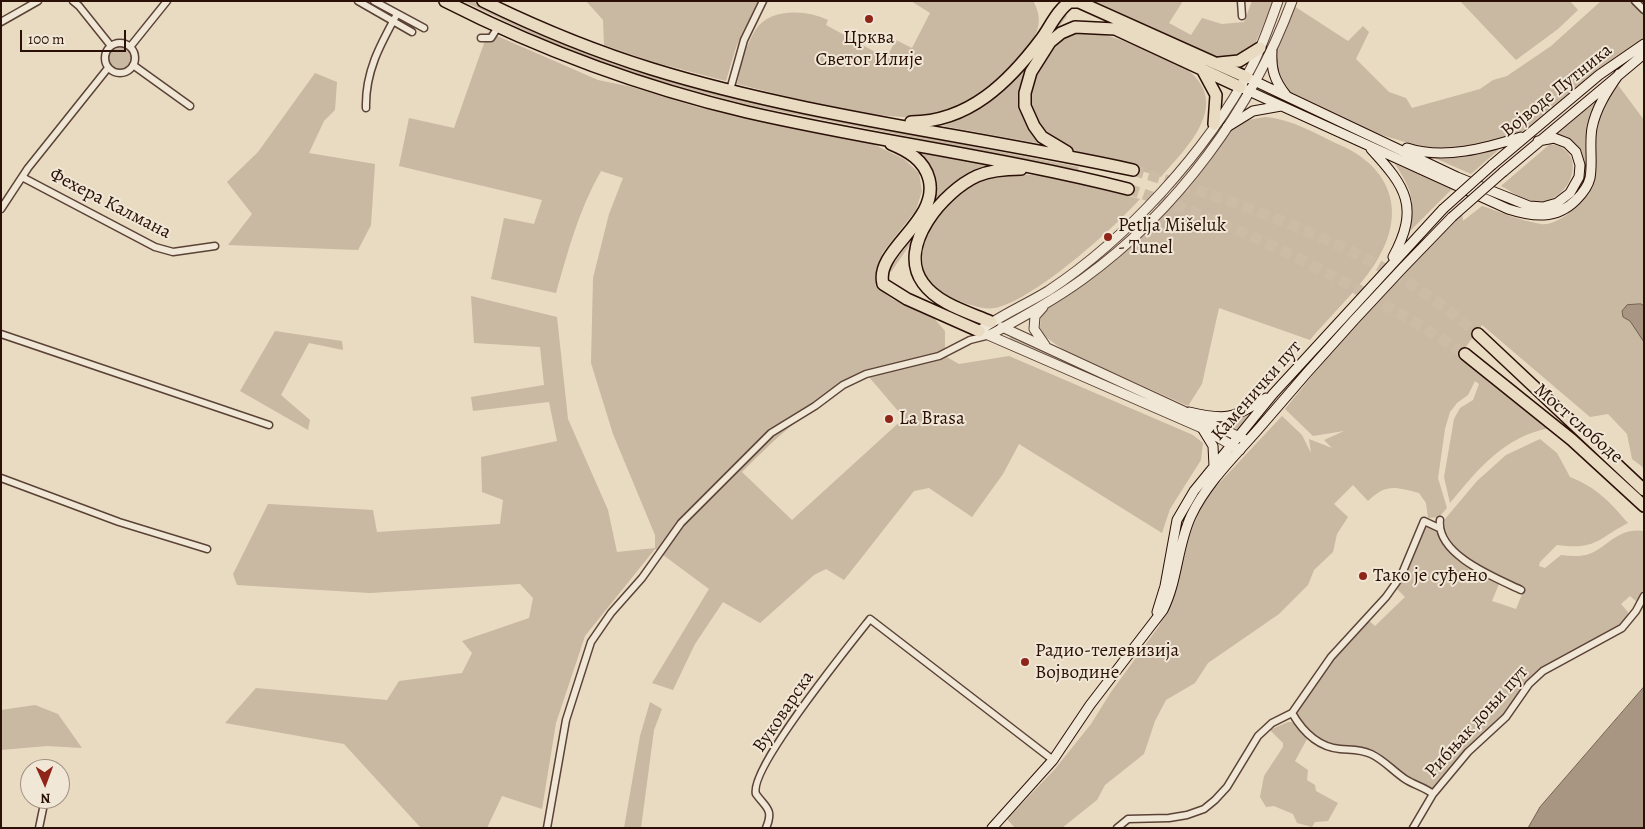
<!DOCTYPE html>
<html>
<head>
<meta charset="utf-8">
<style>
	body { margin:0 }
	#map { position:relative; width:1645px; height:829px; overflow:hidden; background:#e9dac2; font-family:Alegreya,serif }
	canvas { display:block }
	.frame { position:absolute; inset:0; border:2px solid #2a1006; pointer-events:none }
	.north { position:absolute; left:20px; top:759px; width:50px; height:50px; box-sizing:border-box; background:#f1e7d7; border:1px solid #a19183; border-radius:50%; rotate:178deg; font-size:14px; font-weight:700; line-height:20px; text-align:center; color:#2a1006 }
	.north::after { content:''; display:block; margin:auto; width:18px; height:22px; background:#8f2418; clip-path:polygon(50% 0,100% 100%,50% 72%,0 100%) }
	.scale { position:absolute; left:20px; top:30px; width:106px; height:22px; box-sizing:border-box; border:2px solid #2a1006; border-top:0; padding-left:6px; font-size:15px; line-height:18px; white-space:nowrap; color:#2a1006; -webkit-text-stroke:4px #f1e7d7; paint-order:stroke }
</style>
</head>
<body>
<div id="map">
<canvas width="1645" height="829"></canvas>
<div class="frame"></div>
<div class="north">N</div>
<div class="scale">100 m</div>
</div>
<script>
const g = document.querySelector('canvas').getContext('2d');
g.lineJoin = 'round';
function paint(path, color) { g.fillStyle = color; g.fill(path, 'evenodd'); }
function stroke(path, color, width, dash) { g.strokeStyle = color; g.lineWidth = width; g.lineCap = dash ? 'butt' : 'round'; g.setLineDash(dash || []); g.stroke(path); }
function label(font, color, halo, rows, align = 'center') {
  g.font = font + ' Alegreya,serif'; g.lineWidth = 4; g.setLineDash([]); g.textBaseline = 'middle'; g.strokeStyle = halo; g.fillStyle = color; for (const [text, x, y, turn = 0] of rows) {
    g.save(); g.translate(x, y); g.rotate((+turn || 0) * Math.PI / 180); g.textAlign = isNaN(turn) ? turn : align; if (halo) g.strokeText(text, 0, 0); g.fillText(text, 0, 0); g.restore();
  }
}
paint(new Path2D(`
	M463 1H472L613 64 674 82 832 119 1079 167 1078 170 748 105 674 85 613 67 539 37Z
	M586 1H760C756 14 746 23 741 36 734 50 731 66 726 81L653 62 604 45 603 20Z
	M911 1H1033C1046 23 1035 39 1021 56 1006 76 978 102 954 111 903 131 792 97 737 84 741 66 746 44 756 29 771 7 808 10 828 20L826 25 886 58 896 40 912 48 930 13Z
	M1094 1H1183L1169 23 1191 35 1202 18 1222 24 1244 22 1252 1H1274L1254 46 1235 58 1228 59 1204 57Z
	M1460 1H1570L1578 10 1558 29 1516 60Z
	M1601 1H1632L1644 13V41C1614 61 1586 82 1558 104 1546 113 1532 128 1518 133 1494 143 1463 149 1436 148 1408 147 1284 106 1277 78 1270 50 1283 31 1294 6L1348 41 1363 26 1369 32 1356 59 1389 92 1406 98 1412 108 1480 89 1493 80 1507 76 1551 46Z
	M1063 13 1067 16 1028 67 1024 110 1027 128 1042 144 943 126 981 107 1004 88Z
	M1076 31C1109 33 1125 41 1155 55 1165 59 1180 63 1189 71 1231 106 1186 148 1161 177L1063 147 1043 134 1031 113 1029 85 1052 44Z
	M488 32 598 80 632 87 697 107 871 143 904 159 919 173 922 191 916 210 883 252 875 275 876 286 892 299 933 317 945 331V356L959 364 1009 356 1193 435 1203 443 1201 460 1170 509 1162 533 1019 444 1003 474 972 517 929 488 914 491 844 580 826 569 814 575 760 623 723 602 695 644 673 690 652 683 709 589 655 549 585 636 556 723 542 809 502 796 487 828H421L344 744 225 723 256 688 387 700 399 681 462 673 472 653 462 641 529 618 533 598 520 584 370 593 237 585 233 574 268 504 373 510 377 532 500 524 503 500 482 492 481 457 557 441 549 402 473 411 471 397 544 385 540 347 474 343 471 296 557 317 568 419 608 510 617 552 655 548V535L613 434 591 363 593 278 609 214 623 178 601 171C579 209 568 251 556 293L491 279 504 218 534 224 542 200 399 166 409 118 454 128ZM869 377 904 418 792 520 742 472C779 435 819 397 869 377Z
	M107 58a13 13 0 1 1 26 0a13 13 0 1 1-26 0Z
	M315 73 337 82 335 110 324 121 309 153 375 164 371 225 358 250 228 245 252 214 227 182 258 152Z
	M1618 85 1644 120V468L1632 459 1627 434 1608 414 1590 417 1482 325 1459 356 1549 428C1504 437 1478 469 1450 503L1444 477 1454 419 1460 408 1473 400 1479 384 1475 381 1468 395 1457 403 1450 412 1445 429 1438 478 1447 508 1439 517 1428 518 1426 503 1419 493C1396 487 1386 483 1368 501L1353 485 1334 504 1348 517 1337 534 1333 552 1314 570 1308 585 1279 614 1208 663 1195 683 1166 700 1155 721 1144 754 1105 785 1097 800 1062 828H1015L1007 819 1055 769 1091 724 1111 692 1159 626 1173 597 1191 519 1208 495 1282 416 1302 435 1311 453 1309 439 1332 448 1324 440 1344 431 1313 436 1285 409 1365 311 1462 212 1463 221 1482 206C1501 212 1521 221 1541 224 1549 226 1563 218 1569 213 1611 179 1585 163 1597 122 1601 109 1610 97 1618 85Z
	M1597 99 1585 140 1586 178 1576 196 1558 209 1547 212 1526 211 1501 202 1288 105 1289 102 1503 199 1546 209 1582 177V152L1568 137 1553 134Z
	M1265 117C1292 119 1316 134 1340 145 1392 168 1407 213 1376 262 1361 287 1329 317 1310 340L1219 308 1202 384 1188 406 1065 351 1043 335 1040 327 1041 316 1058 298 1083 281 1195 177 1229 132 1248 120Z
	M1218 128 1220 129C1170 197 1113 254 1043 301L1041 299 1100 257Z
	M1550 144C1592 150 1570 207 1533 201 1522 200 1511 191 1501 186Z
	M1503 146 1471 174 1428 155Z
	M910 148 998 166 949 188 891 272 888 271C908 242 955 195 925 159 922 155 914 151 910 148Z
	M1395 164 1453 188 1409 232C1416 202 1412 190 1395 164Z
	M1014 174 1048 176 1140 199C1112 230 1038 296 999 307 987 311 973 306 962 302 947 296 930 288 923 273 910 244 952 191 977 181 989 176 1002 175 1014 174Z
	M275 331 342 341 343 350 309 343 281 395 310 420 308 430 240 391Z
	M1011 336 1222 430 1220 433 1009 340Z
	M1250 413 1238 429 1215 421 1240 419Z
	M1540 439 1557 453 1570 477C1596 487 1610 502 1628 523 1596 540 1596 550 1557 545L1540 562 1539 566 1545 568 1561 555C1570 556 1580 557 1589 554 1608 547 1618 527 1644 531V588L1637 602 1630 596 1621 604 1628 612 1627 618 1619 627 1544 669 1510 709 1469 747 1433 788 1411 779 1377 752 1367 748 1340 745 1321 741 1308 729 1296 713 1332 661 1368 620 1375 626 1405 597 1397 589 1426 525 1436 529 1448 549 1459 560 1499 584 1492 601 1516 609 1525 587C1501 575 1440 553 1445 519L1477 481 1506 455Z
	M650 702 662 709 654 730 641 828H624L640 736Z
	M35 705 58 714 82 748 47 746 1 750V710Z
	M1288 722H1292L1307 739 1295 761 1308 770 1307 780 1315 785 1316 791 1338 803 1328 821 1315 822 1312 827 1297 823 1293 814 1274 806 1266 807 1260 797 1264 776 1283 747V743L1270 730Z`), '#c9b8a2');
const water = new Path2D(`
	M1641 304 1644 306V342L1630 321 1623 317 1622 311 1627 305Z
	M1644 687V828H1528L1540 807Z`);
paint(water, '#a89582');
stroke(water, '#766050', 1);
stroke(new Path2D(`
	M1133 170C1225 198 1317 229 1401 278 1428 293 1453 314 1478 334
	M1128 189C1247 227 1361 286 1465 354`), '#ccbca6', 11, [11, 5.5]);
const minor = new Path2D(`
	M73 1 79 6 111 46
	M358 1 412 32
	M374 1 424 28
	M1241 1 1242 16
	M1635 1 1644 10
	M1 22 38 1
	M481 38H491L498 27
	M105 58a15 15 0 1 1 30 0a15 15 0 1 1-30 0Z
	M130 47 167 1
	M133 65 190 106
	M730 90 744 40 763 1
	M366 108C365 72 380 45 397 14
	M22 177 155 247 173 252 215 246
	M1 209 28 168 108 68
	M1 334 269 425
	M1 478 119 522 207 549
	M1440 520C1436 555 1496 578 1521 590
	M1292 713C1303 732 1318 747 1340 749 1351 750 1360 749 1371 754 1384 760 1393 771 1405 779 1414 785 1424 787 1433 794
	M39 828 45 799
	M547 828 566 720 591 642 611 613 642 578 681 523 771 433 815 406 843 385 866 374 939 356 970 340 990 335
	M766 828C774 809 766 808 756 794 748 770 851 643 870 619L1053 760
	M1117 828 1128 819 1169 818 1187 815 1204 809 1215 800 1227 787 1258 736 1272 723 1292 713 1331 657 1386 597 1401 576 1424 521 1439 528
	M1413 828 1433 794 1468 752 1506 717 1529 684 1543 671 1622 628 1636 611 1644 596`);
const tertiary = new Path2D(`
	M1043 307 1035 316 1034 329 1045 345
	M1002 327 1244 439
	M979 331C1001 315 1025 305 1048 291 1127 239 1207 151 1251 68 1262 47 1270 24 1278 1
	M986 334 1202 428 1240 450
	M990 335C1021 318 1054 300 1083 279 1177 211 1252 109 1292 1`);
const secondary = new Path2D(`
	M1272 51C1271 69 1274 80 1286 95
	M1246 77 1457 177 1529 206 1543 207 1557 203 1570 193 1579 177 1580 165 1576 152 1567 143 1554 138 1538 141
	M1240 87 1508 209C1533 217 1556 220 1576 200 1582 194 1588 187 1590 178 1593 162 1589 145 1592 128 1596 108 1607 91 1619 74
	M1227 127 1253 111 1281 106
	M1407 148C1444 160 1486 148 1521 137
	M1371 149C1406 187 1420 207 1393 257
	M1492 165 1599 75 1644 44
	M1503 172 1644 54
	M1189 412C1227 421 1233 418 1266 398
	M1202 428 1213 446 1214 466
	M1157 612 1165 586 1177 520 1194 491 1273 394 1443 209
	M992 828 1053 760 1090 705 1163 610C1178 580 1177 546 1191 516 1207 482 1237 454 1261 426 1322 354 1386 284 1452 217`);
const trunk = new Path2D(`
	M445 1C541 50 642 87 747 112 873 141 1002 157 1128 189
	M483 1C538 28 594 51 652 69 808 117 973 135 1133 170
	M1219 63 1239 61 1260 48
	M1202 69 1216 95 1214 124
	M911 122C969 122 1009 82 1042 38 1050 27 1058 9 1070 2H1079L1246 77
	M891 144C908 151 924 160 929 179 940 221 874 250 883 284L907 299 979 331
	M1067 152 1042 137 1034 126 1025 106V93L1031 72 1050 42 1061 33 1075 27 1115 29 1240 87
	M991 322C968 312 938 304 923 283 896 246 944 191 977 176 991 170 1006 169 1021 169
	M1478 334 1644 490
	M1465 354 1572 440 1644 506`);
stroke(minor, '#5a4235', 9);
stroke(tertiary, '#5a4235', 11);
stroke(secondary, '#2a1006', 11);
stroke(trunk, '#2a1006', 14);
stroke(minor, '#f1e7d7', 6);
stroke(tertiary, '#f1e7d7', 9);
stroke(secondary, '#f1e7d7', 9);
stroke(trunk, '#e9dac2', 11);
const secondaryBridge = new Path2D(`
	M1443 209 1492 165
	M1452 217 1503 172`);
stroke(secondaryBridge, '#2a1006', 11, []);
stroke(secondaryBridge, '#f1e7d7', 9);
for (const [x, y, r, color] of [
	[869,19,5,"#8f2418"],
	[1108,237,5,"#8f2418"],
	[889,419,5,"#8f2418"],
	[1363,576,5,"#8f2418"],
	[1025,662,5,"#8f2418"]
]) { const dot = new Path2D(); dot.arc(x, y, r, 0, 2 * Math.PI); g.fillStyle = color; g.fill(dot); stroke(dot, '#f1e7d7', 2); }
label('19px', '#2a1006', '#f1e7d7', [
	["Црква",869,38,"center"],
	["Светог Илије",869,60,"center"],
	["Petlja Mišeluk",1118,226],
	["- Tunel",1118,248],
	["La Brasa",899,419],
	["Тако је суђено",1373,576],
	["Радио-телевизија",1035,651],
	["Војводине",1035,673]
], 'left');
label('19px', '#2a1006', '#f1e7d7', [
	["Војводе Путника",1557,91,-39],
	["Фехера Калмана",110,204,27],
	["Каменички пут",1257,391,-49],
	["Мост слободе",1578,424,41],
	["Вуковарска",784,712,-56],
	["Рибњак доњи пут",1477,722,-48]
]);
</script>
</body>
</html>
